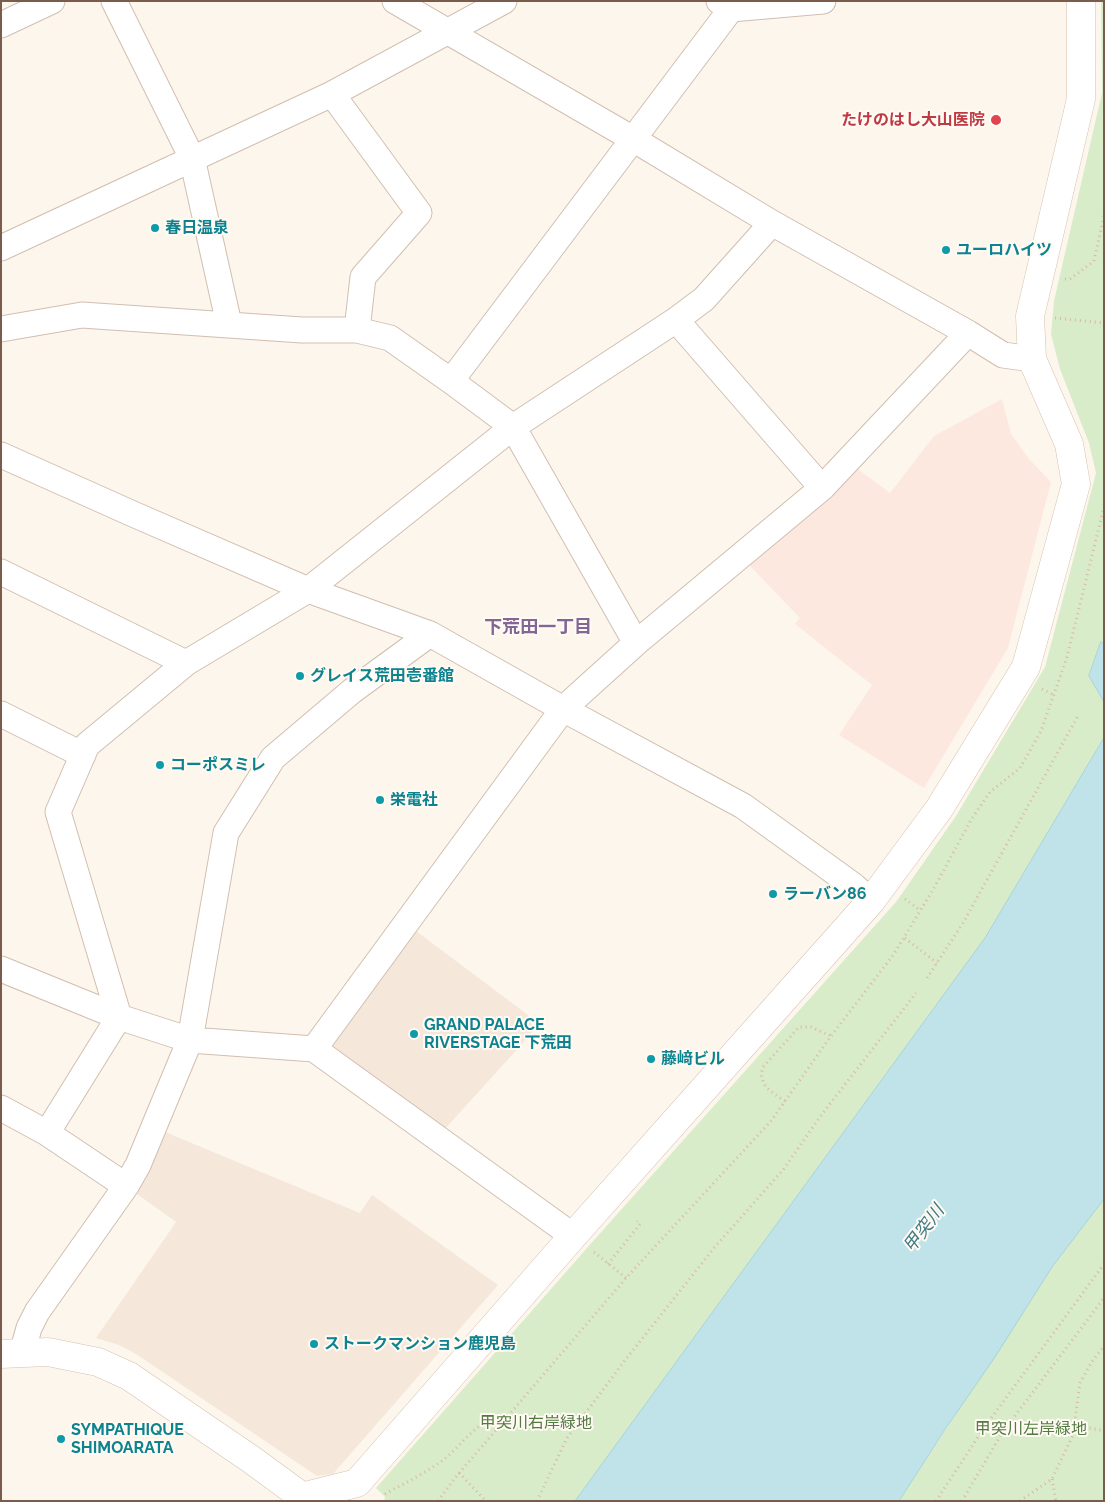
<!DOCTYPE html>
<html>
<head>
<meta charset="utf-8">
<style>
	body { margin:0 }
	#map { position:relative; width:1105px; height:1502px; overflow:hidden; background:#fdf6ec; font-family:Raleway,sans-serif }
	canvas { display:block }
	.frame { position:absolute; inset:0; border:2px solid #7a5c4d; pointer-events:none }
</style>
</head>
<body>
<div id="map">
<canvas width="1105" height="1502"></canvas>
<div class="frame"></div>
</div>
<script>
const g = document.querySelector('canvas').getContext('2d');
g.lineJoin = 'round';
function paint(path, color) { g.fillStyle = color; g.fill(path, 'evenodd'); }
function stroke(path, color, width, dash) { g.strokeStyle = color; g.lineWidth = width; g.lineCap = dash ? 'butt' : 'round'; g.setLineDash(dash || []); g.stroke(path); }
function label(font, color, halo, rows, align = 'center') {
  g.font = font + ' Raleway,"Noto Sans JP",sans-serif'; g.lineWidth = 4; g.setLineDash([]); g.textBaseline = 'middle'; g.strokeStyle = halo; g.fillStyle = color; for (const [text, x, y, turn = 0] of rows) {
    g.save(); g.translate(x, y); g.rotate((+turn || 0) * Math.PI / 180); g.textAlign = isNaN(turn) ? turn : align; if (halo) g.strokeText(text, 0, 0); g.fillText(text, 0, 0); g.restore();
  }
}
paint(new Path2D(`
	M412 928 540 1024 444 1130 325 1049Z
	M165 1132 360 1213 372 1195 498 1285 333 1474 317 1476 136 1354 119 1345 96 1338 176 1222 133 1191 157 1153Z`), '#f5e8da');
paint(new Path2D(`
	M1002 399 1011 434 1029 459 1051 482 1008 648 924 788 839 735 872 685 795 624 800 618 748 564 855 467 890 493 934 436Z`), '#fde8e0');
paint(new Path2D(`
	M1101 1H1104V644L1101 642 1089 676 1104 702V738L985 938 575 1501H384L385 1497 376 1488 595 1239 896 902 956 816 1045 667 1096 473 1089 443 1060 369 1051 334 1054 301 1102 93Z
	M1104 1199V1501H899L1052 1267Z`), '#d8ecc9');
const water = new Path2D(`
	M1101 642 1104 644V702L1089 676Z
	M1104 738V1199L1052 1267 995 1357 946 1428 899 1501H575L985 938Z`);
paint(water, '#bfe3e8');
stroke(water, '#a5d3da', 1);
const street = new Path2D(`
	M114 1 192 158 229 324
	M395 1 633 139 772 223 968 333 1003 355 1032 359
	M719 1 731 9 823 1
	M1 25 52 1
	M332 94 419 213 363 277 357 330
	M1 248 332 94 504 1
	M676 320 822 488
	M1 329 82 315 302 330H357L390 338 451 381 513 427 636 643
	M451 381 731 9V1
	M1 455 133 514 308 590 430 634 563 709 743 806 854 886 871 901
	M1 572 186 663
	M1 714 83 755
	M1 969 119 1017 190 1040 314 1049 573 1236
	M314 1049 563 709 636 643 822 488 968 333
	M1 1108 47 1133 126 1186
	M47 1133 119 1017 58 812 87 745 186 663 308 590 513 427 676 320 704 299 772 223
	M22 1353 29 1328 37 1312 126 1186 138 1165 190 1040 226 833 273 758 352 691 430 634`);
const secondary = new Path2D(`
	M1 1354 48 1352 98 1362 129 1376 252 1460 308 1501
	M301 1497 357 1483 573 1236 871 901 939 809 1026 667 1076 484 1069 444 1032 359 1030 316 1081 99V1`);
stroke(street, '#d1beb0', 27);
stroke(secondary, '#d6c0b0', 29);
stroke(new Path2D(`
	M1065 279H1070L1094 261 1104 216
	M1055 318 1104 323
	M1042 689 1054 695
	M905 899 920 910
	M905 938 937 963
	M927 978 963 923 1079 714
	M785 1101C772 1093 757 1084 763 1067L799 1027H811L831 1036
	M594 1252 626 1278
	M608 1264 640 1224 637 1221
	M1075 1425 1104 1431
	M459 1473 486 1501
	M1052 1479 1056 1501
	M385 1494C403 1484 422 1475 439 1463 462 1448 477 1415 508 1417
	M438 1501 455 1478 626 1278 771 1121 831 1036 894 954 934 888 971 820 990 792 1020 768 1041 731 1067 657 1104 507
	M537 1501 567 1438 626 1359 714 1248 783 1170 822 1114 916 993
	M936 1501 984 1428 1104 1264
	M962 1501 1002 1433 1104 1298
	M1020 1501 1052 1479 1073 1435 1080 1383 1091 1363 1104 1346`), '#d9b8a5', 3, [1, 4]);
stroke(street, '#fff', 25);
stroke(secondary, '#fff', 28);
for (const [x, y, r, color] of [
	[996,120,6,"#e0444e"],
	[155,228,5,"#0f9aa8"],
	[946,250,5,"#0f9aa8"],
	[300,676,5,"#0f9aa8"],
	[160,765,5,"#0f9aa8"],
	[380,800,5,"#0f9aa8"],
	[773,894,5,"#0f9aa8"],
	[414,1034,5,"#0f9aa8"],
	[651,1059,5,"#0f9aa8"],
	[314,1344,5,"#0f9aa8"],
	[61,1439,5,"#0f9aa8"]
]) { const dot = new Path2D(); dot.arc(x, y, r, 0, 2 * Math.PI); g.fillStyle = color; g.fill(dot); stroke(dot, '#fffaf3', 2); }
label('bold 16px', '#be3a42', '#fffaf3', [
	["たけのはし大山医院",985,120]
], 'right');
label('bold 16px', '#0d838f', '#fffaf3', [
	["春日温泉",165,228],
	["ユーロハイツ",956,250],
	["グレイス荒田壱番館",310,676],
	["コーポスミレ",170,765],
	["栄電社",390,800],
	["ラーバン86",783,894],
	["GRAND PALACE",424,1025],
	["RIVERSTAGE 下荒田",424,1043],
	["藤﨑ビル",661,1059],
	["ストークマンション鹿児島",324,1344],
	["SYMPATHIQUE",71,1430],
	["SHIMOARATA",71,1448]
], 'left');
label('16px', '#537a41', '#fffaf3', [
	["甲突川右岸緑地",536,1423],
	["甲突川左岸緑地",1031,1429]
]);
label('bold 18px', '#846695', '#fffaf3', [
	["下荒田一丁目",538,628]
]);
label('italic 18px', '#437c86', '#fffaf3', [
	["甲突川",924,1229,-53]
]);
</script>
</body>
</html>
